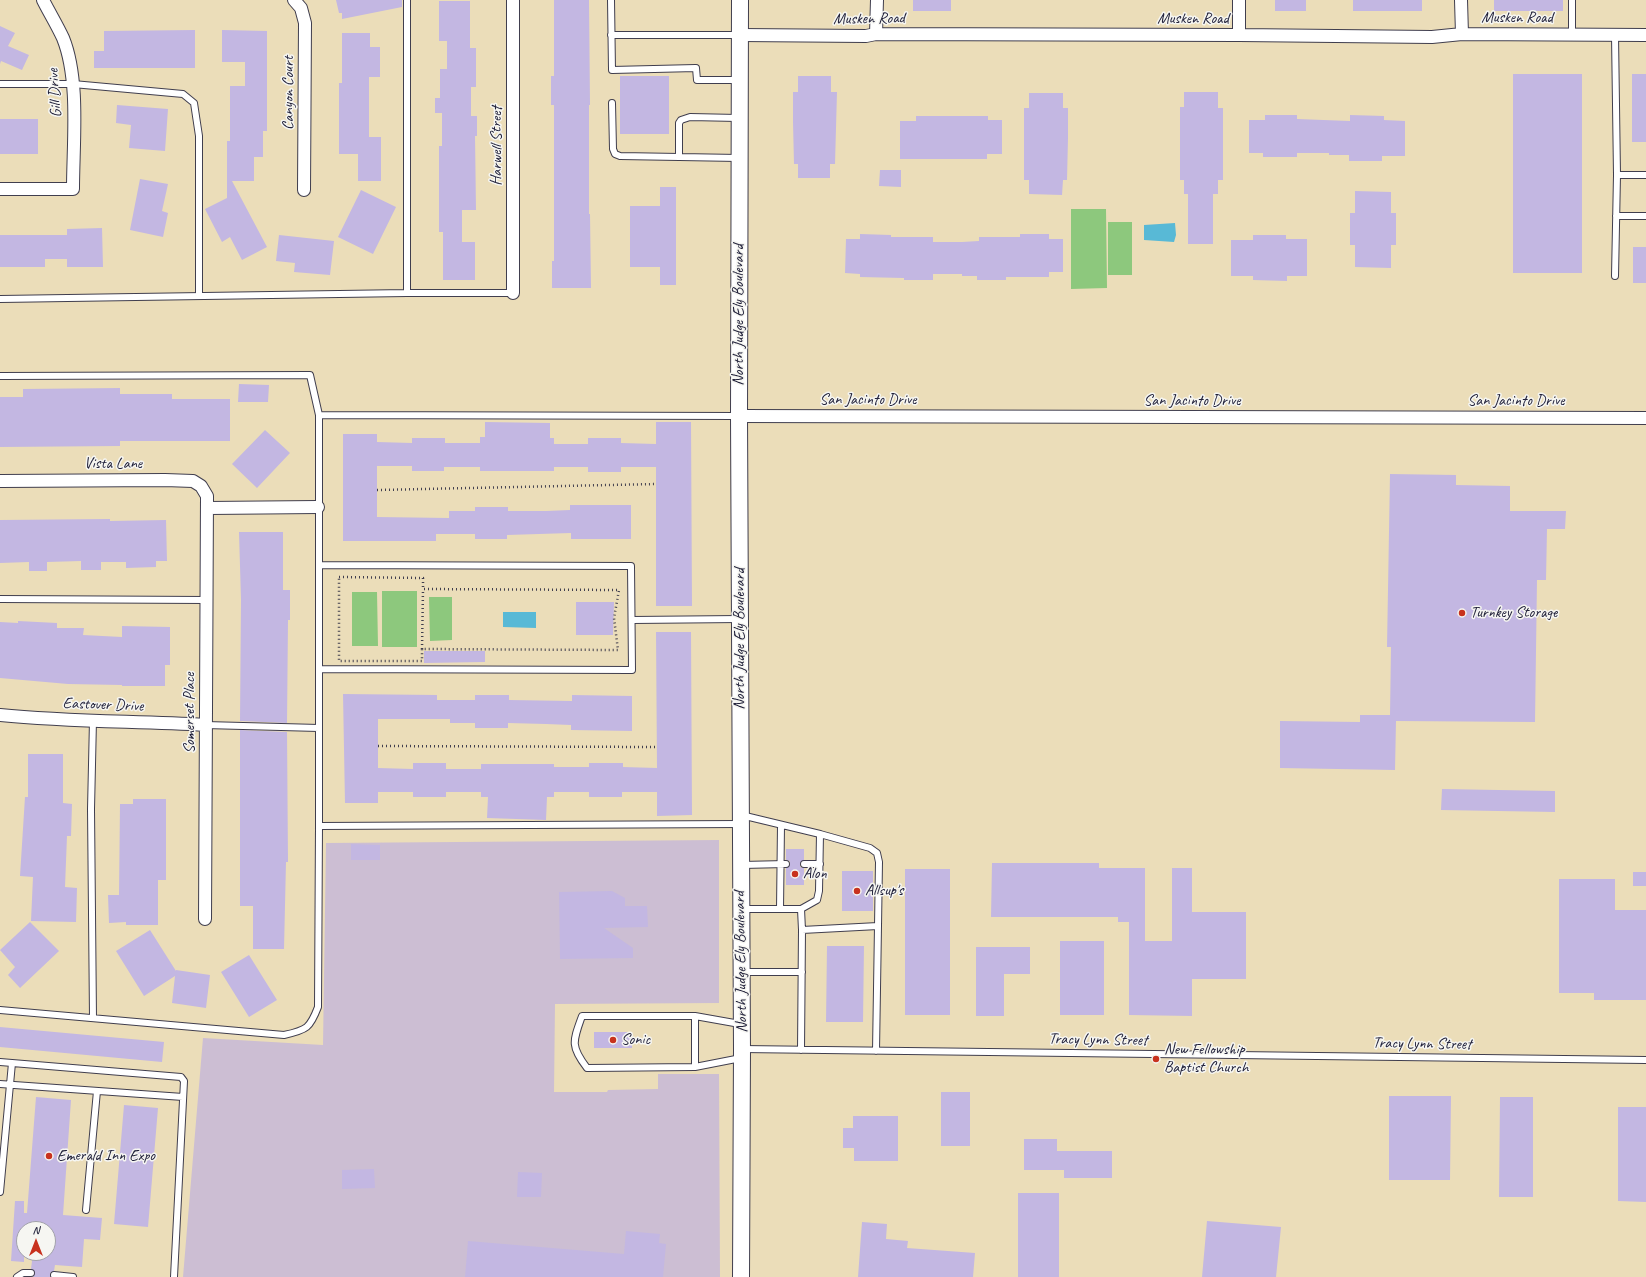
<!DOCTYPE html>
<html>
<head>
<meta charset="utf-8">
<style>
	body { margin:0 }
	#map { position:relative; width:1646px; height:1277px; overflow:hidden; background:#ebddb9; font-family:Caveat,sans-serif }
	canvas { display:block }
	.north { position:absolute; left:16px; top:1221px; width:40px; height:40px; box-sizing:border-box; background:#f6f6f2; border:1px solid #a1a1a9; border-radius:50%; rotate:0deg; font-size:11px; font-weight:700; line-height:16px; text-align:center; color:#22223b }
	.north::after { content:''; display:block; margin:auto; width:14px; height:18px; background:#c8321e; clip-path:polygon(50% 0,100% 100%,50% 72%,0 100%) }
</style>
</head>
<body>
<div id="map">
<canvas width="1646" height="1277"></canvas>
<div class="north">N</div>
</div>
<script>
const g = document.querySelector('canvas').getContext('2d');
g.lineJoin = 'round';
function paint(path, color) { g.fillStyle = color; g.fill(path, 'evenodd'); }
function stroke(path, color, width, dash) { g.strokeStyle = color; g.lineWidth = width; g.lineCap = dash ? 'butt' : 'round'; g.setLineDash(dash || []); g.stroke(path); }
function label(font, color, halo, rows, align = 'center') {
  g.font = font + ' Caveat,sans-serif'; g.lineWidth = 3; g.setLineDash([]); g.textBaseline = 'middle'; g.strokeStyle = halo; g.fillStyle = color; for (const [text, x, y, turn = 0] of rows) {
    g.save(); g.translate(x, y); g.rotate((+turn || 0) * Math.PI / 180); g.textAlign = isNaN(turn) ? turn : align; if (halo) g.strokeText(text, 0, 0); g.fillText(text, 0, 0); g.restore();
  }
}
paint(new Path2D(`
	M719 840V1003L555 1004 554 1092H607L608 1090 658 1089V1074H719L720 1277H183L203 1038 323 1045 326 843Z`), '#ccbed3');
paint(new Path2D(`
	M1071 209H1106L1107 288 1071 289Z
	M1108 222H1132V275H1108Z
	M382 591H417V647H382Z
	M352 592H377L378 646H352Z
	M429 597H452V640L430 641Z`), '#8dc87d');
paint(new Path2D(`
	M1175 223 1176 235 1174 242 1144 240V225Z
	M503 612H536V628L503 627Z`), '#58b9d6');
paint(new Path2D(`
	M336 0H402V7L342 19V13H339Z
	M554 0H589L590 105H589V214H590L591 288H552V261H554V105H551V76H554Z
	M913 0H951V11H913Z
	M1275 0H1306V11H1275Z
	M1353 0H1422V11H1353Z
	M1494 0H1563V11H1494Z
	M439 1H470V48H476V87H471V116H477V136H475L476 210H462V242H475V280H443V232H439V146H442V113H435V98H440V69H447V41H439Z
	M0 26 15 33 8 46 29 55 22 70 1 61 0 64Z
	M195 30V68H94V51H104V31Z
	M222 30 267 31V131H263V157H254V181H232L267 247 242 260 230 237 222 242 205 209 227 198V141H230V86H245V62H222Z
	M342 33H370V47H380V77H369V137H381V181H358V154H339V83H342Z
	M1513 74H1582V273H1513Z
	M1632 74H1646V142H1632Z
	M620 76H669V134H620Z
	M798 76H831V92H837L835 164H830V178H798V164H794L793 122V92H798Z
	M1184 92H1218V108H1223V180H1218V194H1213V244H1188V194H1184V180H1180V107H1184Z
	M1029 93H1063V108H1068V138L1067 180H1063L1062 195 1029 194V180H1024V108H1029Z
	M117 105 168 109 165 151 129 148 131 125 116 123Z
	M1265 115H1297V119L1350 121V115L1384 116V120L1405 121V156H1382V161H1349V155H1329V153H1297V157H1263V153H1249V120H1265Z
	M916 116H988V120H1002V154H987V159H900V121H916Z
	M0 119H38V154H0Z
	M880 170H901V187L879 186Z
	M140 179 168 184 162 211 168 213 163 237 130 230Z
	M660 187H676V285H660V267H630V206H660Z
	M361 190 396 207 373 254 338 237Z
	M1355 191 1391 192V213H1396V245H1391V268L1355 267V245H1350V213H1355Z
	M102 228 103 267H67V259H45V267H0V235H67V229Z
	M860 234 891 235V237H933V242H962L979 241V237H1020V234H1049V239H1063V272H1049V277H1006V280H977V276H962V274H933V280H904V278L860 277V274L845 273 846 239H860Z
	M279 235 334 241 330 275 294 272 295 263 276 261Z
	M1253 235H1286V239H1307V276H1287V281L1253 280V276H1231V240H1253Z
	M1633 247H1646V283H1633Z
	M239 384 269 385 268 402H238Z
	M120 388V394H172V399H230V441H120V446L0 447V397H23V389Z
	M485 422 550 423V438H554V444H588V438H621V443L656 444V422H691L692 606H656V467H621V472H588V467H554V471H480V467H444V471H412V466H377V517L449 518V511H475V507H508V511H546L570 510V505H631V539H571V533L507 535V539H475V534H436V541H343V434H377V442L412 443V438H445V443H480V437H485Z
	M265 430 290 453 257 488 232 464Z
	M1390 474 1456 475V485L1510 486V511H1566L1565 529H1547L1546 580H1537L1535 722 1396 721 1395 770 1280 768V721L1360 722V715H1390L1391 647H1387Z
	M110 519V521L166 520 167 561H156V567L126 568V562H101V570H81V561L47 562V571H29V562L0 563V520Z
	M239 532H283V590H290V620H288L287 723 240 721 241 600Z
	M576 602H614L613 635H576Z
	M18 621 57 623V628H84L83 635 122 637V626L170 627V665H165V686H122V685L68 684 0 678V622L18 623Z
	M656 632H691L692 815 657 816V792H622V797H589V792H554V797H547L546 820 487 818 488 797H481V792H446V797H413V792H378V803H345L343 694 437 695V700H475V695H509V700L572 701V695L632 696V731L571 730V725L546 724 508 723V728H475V723H450V719H378V768L413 769V763H446V769H481V764H554V767H589V763H623V767L657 768Z
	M424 651H485V662L424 663Z
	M240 730 287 732 288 862H286L284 949H253V906H240Z
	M28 754H63V803L72 804 71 836H67L65 887 77 888 76 922 31 921 33 877 20 876 25 797H28Z
	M1442 789 1555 791V812L1441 810Z
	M133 799H166V880H158V925H126V922L109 923 108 895H119L120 804H133Z
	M351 844 380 845V860H351Z
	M786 849H804V860L800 864V867L804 868V885H786V868L790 864V861L786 860Z
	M992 863H1099V868H1145V941H1172V868H1192V912H1246V979H1192V1016L1129 1015V922H1118V917H991Z
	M905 869H950V1015H905Z
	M842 871H873V911H842Z
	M1633 872H1646V886H1633Z
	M1559 879H1615V910H1646V1000H1594V993H1559Z
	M612 891 625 898V906H647L648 927 604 928 633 948V958L560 959 559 892Z
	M30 922 59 951 20 988 8 975 15 967 0 950Z
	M150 930 176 971V970L210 975 206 1008 172 1003 175 976 144 996 116 951Z
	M1060 941H1104V1015H1060Z
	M827 946H864L863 1022H826Z
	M976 947H1030V974H1004V1016H976Z
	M249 955 277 1000 249 1017 221 972Z
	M0 1027 164 1042 162 1062 0 1047Z
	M594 1032H632V1048H594Z
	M941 1092H970V1146H941Z
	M1389 1096H1451L1450 1180H1389Z
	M36 1097 71 1100 63 1215 102 1218 100 1240 84 1239 82 1267 55 1265 54 1271 50 1273V1277H33L35 1273 31 1269 33 1253H48V1229H24V1262L11 1261 15 1201H24V1213H27Z
	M1500 1097H1533V1197H1499Z
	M124 1105 158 1108 148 1227 114 1224Z
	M1618 1107H1646V1202L1618 1201Z
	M853 1116H898V1161H854V1148H843V1128H853Z
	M1024 1139H1057V1151H1112V1178H1064V1170H1024Z
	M374 1169 375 1188 342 1189V1170Z
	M518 1172 542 1173 541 1197H517Z
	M1018 1193H1059V1277H1018Z
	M1207 1221 1281 1227 1276 1277H1202Z
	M862 1222 887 1224 886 1239 908 1241 907 1248 975 1253 973 1277H858Z
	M626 1231 660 1234 659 1243 666 1244 663 1277H465L468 1241 624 1254Z`), '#c3b7e2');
const lane = new Path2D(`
	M611 0 612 70 696 68 697 80H739
	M1572 34V0
	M611 35H740
	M1615 35 1617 175 1615 276
	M0 84H73L183 94 194 103 199 136V296
	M612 103 613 149 615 154 620 156 739 158
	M679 157V123L681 120 690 117 738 118
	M1617 175H1646
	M1616 216H1646
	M407 293V0
	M0 299 407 293H513
	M0 376 310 375 319 415V826L740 824
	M319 415 739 416
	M320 565 631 566 632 670 320 669
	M0 599 207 600
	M632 620 740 619
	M93 720 91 809 93 1018
	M205 725 319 728
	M741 815 820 834 819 891 817 900 801 909H743
	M804 864H820
	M742 865 786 864
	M780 909 781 825
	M801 909 802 930
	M743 972H802
	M0 1010 284 1035C307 1030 310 1028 318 1007L319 826
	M695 1016V1067
	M740 1024 695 1016H582C573 1041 570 1046 587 1068L695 1067 741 1058
	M742 1049 1646 1060
	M801 1050 802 930 878 926 879 862 877 853 870 848 820 834
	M876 1051 878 926
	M0 1062 181 1077 184 1081 174 1277
	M0 1084 183 1097
	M0 1192 12 1063
	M86 1210 97 1091
	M54 1275 73 1277
	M17 1277 23 1273H31`);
const street = new Path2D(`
	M294 0 301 8 305 23 304 190
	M1239 0V35
	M1461 0 1462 34
	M876 34 877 0
	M740 35 866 36 876 34 1239 35 1432 37 1462 34 1646 35
	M0 189H73C73 143 80 80 63 38 57 25 49 12 43 0
	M513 293V0
	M739 416 1646 418
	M0 481 165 480 193 481 201 486 207 496 205 919
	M208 508 318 507
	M0 715C68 722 137 721 205 725`);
const secondary = new Path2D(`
	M740 0 739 416 742 1049 741 1277`);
stroke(lane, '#403e4e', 8);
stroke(street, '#403e4e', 14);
stroke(secondary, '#403e4e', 18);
stroke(new Path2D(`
	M377 490 656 484
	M339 577 423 578V589L619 590 614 618 618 650 422 649V661H339Z
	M422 649 423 589
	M378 746 656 747`), '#403e4e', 2.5, [1, 3]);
stroke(lane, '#fff', 6);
stroke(street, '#fff', 12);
stroke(secondary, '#fff', 16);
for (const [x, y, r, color] of [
	[1462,613,4,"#c8321e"],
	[795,874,4,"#c8321e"],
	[857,891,4,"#c8321e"],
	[613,1040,4,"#c8321e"],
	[1156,1059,4,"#c8321e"],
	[49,1156,4,"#c8321e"]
]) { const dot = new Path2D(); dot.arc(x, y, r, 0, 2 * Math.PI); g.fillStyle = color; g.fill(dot); stroke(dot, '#f6f6f2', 1.5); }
label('16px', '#22223b', '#f6f6f2', [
	["Musken Road",1517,18],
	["Musken Road",869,19,-1],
	["Musken Road",1193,19],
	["Gill Drive",55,93,-94],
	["Canyon Court",289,93,-90],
	["Harwell Street",497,146,-90],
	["North Judge Ely Boulevard",739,315,-90],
	["San Jacinto Drive",868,400],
	["San Jacinto Drive",1192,401],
	["San Jacinto Drive",1516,401],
	["Vista Lane",113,464],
	["North Judge Ely Boulevard",740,639,-90],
	["Eastover Drive",103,705,2],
	["Somerset Place",190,713,-90],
	["North Judge Ely Boulevard",741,962,-91],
	["Tracy Lynn Street",1098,1040,1],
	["Tracy Lynn Street",1422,1044,1]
]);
label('16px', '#22223b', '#f6f6f2', [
	["Turnkey Storage",1470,613],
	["Alon",803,874],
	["Allsup's",865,891],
	["Sonic",621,1040],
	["New Fellowship",1164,1050],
	["Baptist Church",1164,1068],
	["Emerald Inn Expo",57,1156]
], 'left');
</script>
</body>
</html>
